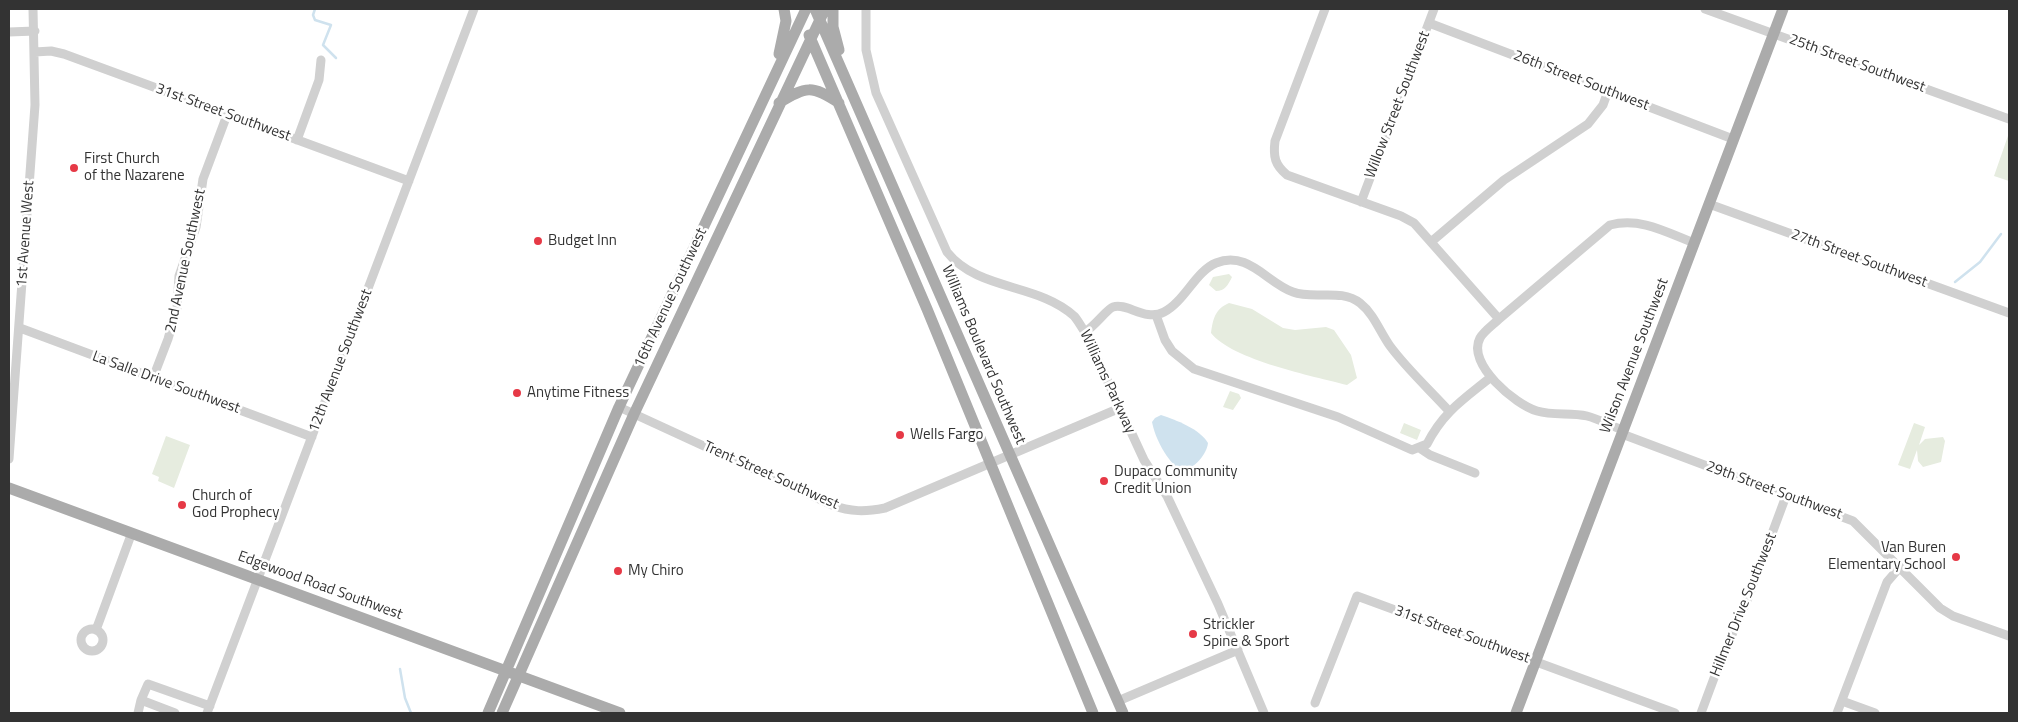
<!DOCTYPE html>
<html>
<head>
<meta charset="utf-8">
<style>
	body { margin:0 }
	#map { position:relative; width:2018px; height:722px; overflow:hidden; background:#fff; font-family:"Titillium Web",sans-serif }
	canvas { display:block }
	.frame { position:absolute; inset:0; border:10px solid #333; pointer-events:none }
</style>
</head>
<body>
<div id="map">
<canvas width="2018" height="722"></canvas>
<div class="frame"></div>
</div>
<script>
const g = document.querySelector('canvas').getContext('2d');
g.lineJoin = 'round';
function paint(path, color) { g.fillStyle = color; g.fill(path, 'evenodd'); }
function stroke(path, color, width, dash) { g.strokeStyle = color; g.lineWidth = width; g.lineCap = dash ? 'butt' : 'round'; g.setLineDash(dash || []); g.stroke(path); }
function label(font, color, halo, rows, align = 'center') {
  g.font = font + ' "Titillium Web",sans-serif'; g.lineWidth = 5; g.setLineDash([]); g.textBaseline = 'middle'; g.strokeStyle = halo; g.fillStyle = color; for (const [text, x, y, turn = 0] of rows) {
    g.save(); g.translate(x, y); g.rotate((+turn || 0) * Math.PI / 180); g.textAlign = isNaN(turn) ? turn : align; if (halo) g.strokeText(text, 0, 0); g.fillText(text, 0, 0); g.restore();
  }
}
paint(new Path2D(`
	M2009 133V181L1994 176Z
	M1229 274 1232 277C1228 285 1225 291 1216 291L1209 285 1213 277Z
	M1229 303 1252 309 1283 328 1295 330 1326 327 1334 330 1351 355 1357 378 1347 385C1313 376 1232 360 1211 333 1213 319 1215 309 1229 303Z
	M1230 391 1239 394 1241 398 1233 410 1223 407Z
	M1404 423 1421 430 1417 440 1400 433Z
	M1914 423 1925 427 1919 445 1925 439 1943 437 1945 441 1941 462 1923 467 1918 461 1917 450 1910 469 1898 465Z
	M166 436 190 445 174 488 158 481 159 477 152 474Z`), '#e6ecdf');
paint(new Path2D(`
	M1161 415C1176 420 1200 429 1208 443 1207 454 1193 471 1181 470 1167 462 1155 438 1152 422L1155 418Z`), '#cfe2ee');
stroke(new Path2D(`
	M315 9 313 15 315 20 331 25 323 45 336 58
	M1955 282 1980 262 2001 234
	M400 669 405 698 411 713`), '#cfe2ee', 2.5);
stroke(new Path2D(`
	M866 9V50L876 93 947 252C978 291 1038 283 1074 316 1078 320 1081 327 1085 332L1144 460 1167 496 1218 604 1264 713
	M1325 9 1275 141C1273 157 1275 165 1287 175L1401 216 1414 223 1499 319C1493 325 1484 331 1480 338 1466 364 1516 405 1537 411 1554 416 1571 412 1587 416 1599 419 1611 426 1623 430
	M1705 9 2009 119
	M1429 23 1733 139
	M9 32 35 31
	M35 52 51 51 64 54 409 181
	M297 140 319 80 321 60
	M1361 202 1434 9
	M1709 204 2009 313
	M1431 242 1504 180 1588 124 1603 105 1608 91
	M1156 315 1165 340 1172 351 1194 369 1338 417 1412 450 1427 444C1443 412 1464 399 1491 377
	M1499 319 1610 225C1640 217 1666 232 1694 243
	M20 328 312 437
	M1085 332C1095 326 1107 309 1113 307 1127 302 1145 322 1164 312 1184 302 1196 271 1216 263 1248 250 1267 283 1293 292 1314 300 1341 288 1360 303 1374 314 1380 332 1390 346 1407 369 1429 389 1449 411
	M153 378 168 339 177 308 179 276 196 227 203 179 227 115
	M619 407 832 505C851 512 865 512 885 508L1120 408
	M1622 434 1853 521 1940 608 1953 616 2009 636
	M1421 449 1430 455 1475 473
	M9 459 35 105 33 9
	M81 640a11 11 0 1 1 22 0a11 11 0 1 1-22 0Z
	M96 630 131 535
	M141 700 148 684 210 706
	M1118 701 1238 650
	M1842 701 1875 713
	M1315 703 1357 596 1675 713
	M138 713 141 700 175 713
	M207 713 474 9
	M1701 713 1720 662 1748 598 1786 496
	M1837 713 1887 582 1900 567`), '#d0d0d0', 9);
stroke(new Path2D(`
	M815 9 1123 713
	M833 9V27L839 50
	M809 35 927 309 1093 713
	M779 54 786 21 784 9
	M779 103C806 86 812 85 839 103
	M9 488 620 713
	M488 713 619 407 806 9
	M502 713 634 414 825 9
	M1516 713 1783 9`), '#ababab', 11);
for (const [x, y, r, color] of [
	[74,168,5,"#e63946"],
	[538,241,5,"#e63946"],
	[517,393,5,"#e63946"],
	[900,435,5,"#e63946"],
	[1104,481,5,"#e63946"],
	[182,505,5,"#e63946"],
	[1956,557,5,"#e63946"],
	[618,571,5,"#e63946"],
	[1193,634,5,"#e63946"]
]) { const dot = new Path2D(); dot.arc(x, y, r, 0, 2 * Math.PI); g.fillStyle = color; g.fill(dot); stroke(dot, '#fff', 2); }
label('15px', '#333', '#fff', [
	["25th Street Southwest",1857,64,20],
	["26th Street Southwest",1581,81,21],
	["Willow Street Southwest",1398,105,-69],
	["31st Street Southwest",223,113,20],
	["1st Avenue West",26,234,-86],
	["27th Street Southwest",1859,259,20],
	["2nd Avenue Southwest",186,261,-78],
	["16th Avenue Southwest",671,298,-65],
	["Williams Boulevard Southwest",983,355,67],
	["Wilson Avenue Southwest",1635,356,-69],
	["12th Avenue Southwest",341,361,-69],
	["Williams Parkway",1107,382,65],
	["La Salle Drive Southwest",166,383,20],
	["Trent Street Southwest",771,476,24],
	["29th Street Southwest",1774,491,20],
	["Edgewood Road Southwest",320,586,20],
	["Hillmer Drive Southwest",1744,605,-68],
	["31st Street Southwest",1462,635,20]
]);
label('15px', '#333', '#fff', [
	["First Church",84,159],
	["of the Nazarene",84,176],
	["Budget Inn",548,241],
	["Anytime Fitness",527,393],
	["Wells Fargo",910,435],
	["Dupaco Community",1114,472],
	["Credit Union",1114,489],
	["Church of",192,496],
	["God Prophecy",192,513],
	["Van Buren",1946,548,"right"],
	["Elementary School",1946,565,"right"],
	["My Chiro",628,571],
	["Strickler",1203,625],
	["Spine & Sport",1203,642]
], 'left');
</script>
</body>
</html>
